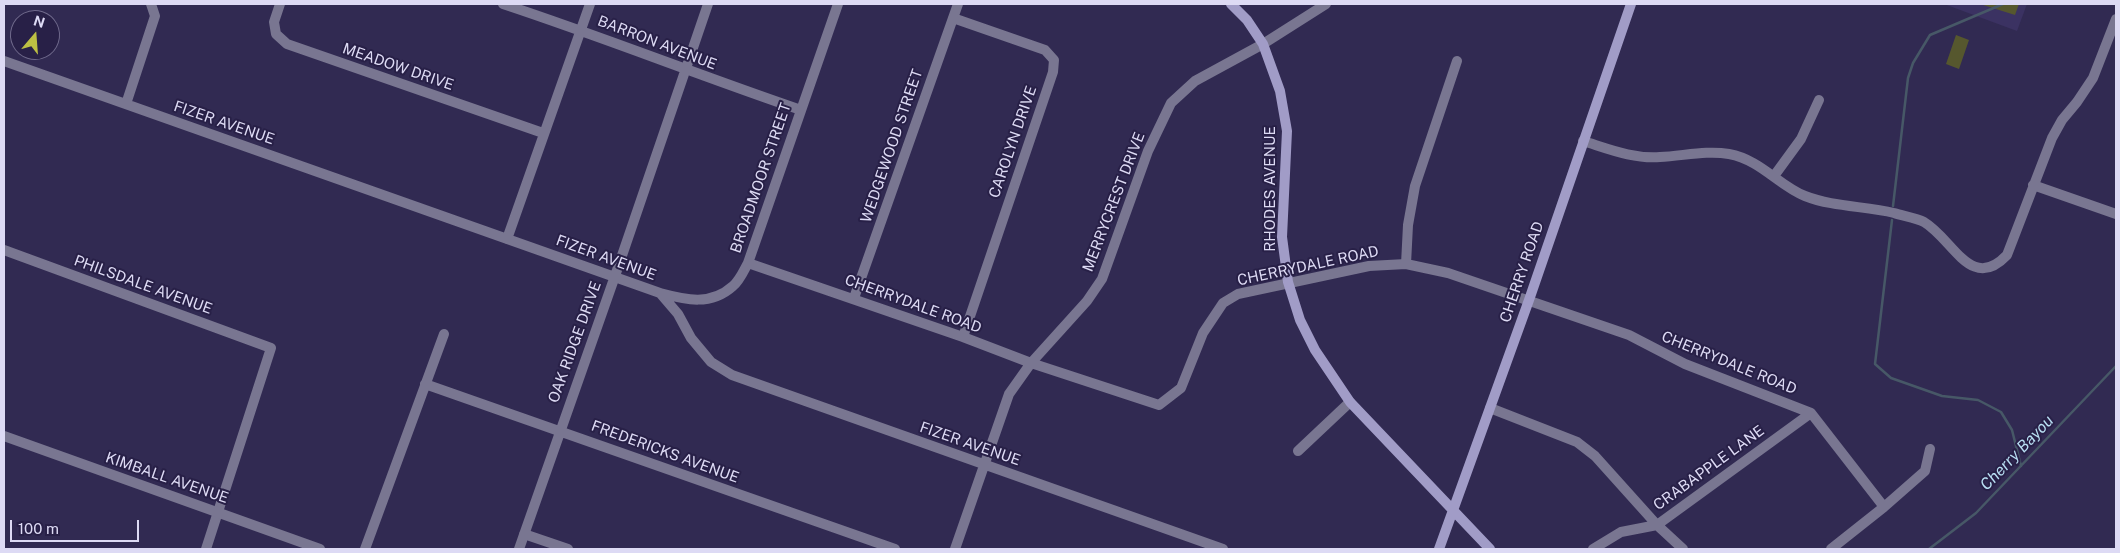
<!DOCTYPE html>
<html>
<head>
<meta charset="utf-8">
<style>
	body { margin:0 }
	#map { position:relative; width:2120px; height:553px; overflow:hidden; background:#312a52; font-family:"Public Sans",sans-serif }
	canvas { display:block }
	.frame { position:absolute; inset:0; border:5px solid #dddaf4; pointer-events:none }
	.north { position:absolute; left:10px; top:10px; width:50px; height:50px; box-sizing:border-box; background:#282047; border:1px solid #706a8c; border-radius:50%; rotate:18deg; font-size:14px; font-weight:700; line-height:20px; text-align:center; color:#dddaf4 }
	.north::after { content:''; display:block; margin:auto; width:18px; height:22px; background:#bdbf43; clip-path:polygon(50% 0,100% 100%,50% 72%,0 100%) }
	.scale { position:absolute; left:10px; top:520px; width:129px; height:22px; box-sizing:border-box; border:2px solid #dddaf4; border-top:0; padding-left:6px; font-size:15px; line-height:18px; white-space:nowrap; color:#dddaf4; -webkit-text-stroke:4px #282047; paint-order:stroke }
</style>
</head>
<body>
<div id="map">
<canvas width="2120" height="553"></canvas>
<div class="frame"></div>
<div class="north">N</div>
<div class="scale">100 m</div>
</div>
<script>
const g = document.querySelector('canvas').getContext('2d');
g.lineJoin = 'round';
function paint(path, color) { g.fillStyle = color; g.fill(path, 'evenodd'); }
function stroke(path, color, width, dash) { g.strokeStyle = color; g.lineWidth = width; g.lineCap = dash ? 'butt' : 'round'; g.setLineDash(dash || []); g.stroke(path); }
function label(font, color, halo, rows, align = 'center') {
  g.font = font + ' "Public Sans",sans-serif'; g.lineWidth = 4; g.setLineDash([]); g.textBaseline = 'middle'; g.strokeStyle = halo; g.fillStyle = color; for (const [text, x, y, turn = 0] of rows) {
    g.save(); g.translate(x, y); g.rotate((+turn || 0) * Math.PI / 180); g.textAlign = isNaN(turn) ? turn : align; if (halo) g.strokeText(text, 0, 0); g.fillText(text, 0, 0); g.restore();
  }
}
paint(new Path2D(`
	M1944 4H2027L2017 31Z`), '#3b3262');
paint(new Path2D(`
	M1980 4H2019L2015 15Z
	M1956 35 1969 40 1959 69 1946 64Z`), '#56572e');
stroke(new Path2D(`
	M1893 206 1908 78 1913 63 1930 35 2003 4
	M1892 220 1875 364 1891 378 1942 396 1978 400 2001 412 2012 430 2021 466
	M1929 549 1976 513 2116 366`), '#475867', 2.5);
stroke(new Path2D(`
	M280 4 274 22 276 34 287 44 543 133
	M503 4C603 37 701 76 801 110
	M953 18 1045 50 1054 60 1053 72 963 337
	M4 61 660 293 678 314 691 338 711 362 732 375 1223 549
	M126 104 155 16 151 4
	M1583 141C1609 149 1633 159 1660 157 1683 156 1707 150 1729 154 1761 160 1778 185 1805 196 1833 207 1865 206 1894 213 1903 216 1916 218 1924 222 1953 239 1971 293 2007 255L2052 138 2062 120 2077 102 2093 78 2116 19
	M1774 176 1801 139 1819 100
	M2033 185 2116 214
	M507 239 590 4
	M4 250 271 348 206 549
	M748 263 963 337 1031 363 1159 405 1181 388 1203 333 1223 303 1238 294 1369 266 1406 264 1448 273 1629 335 1685 364 1811 413 1884 507
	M1406 264 1408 225 1415 186 1457 61
	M660 293C686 300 711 306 733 286 740 280 744 270 748 263L838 4
	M854 298 958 4
	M425 384 895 549
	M1490 408 1577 442 1595 456 1657 525 1683 549
	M1298 451 1350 402
	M524 534 568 549
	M365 549 444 334
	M519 549 615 276 708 4
	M955 549 1009 394 1031 363 1087 301 1102 279 1148 151 1171 103 1195 81 1263 44 1326 4
	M1593 549 1621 532 1657 525 1811 413
	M1831 549 1884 507 1925 471 1930 449`), '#797691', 10);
stroke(new Path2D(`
	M4 436 320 549`), '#797691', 10);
stroke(new Path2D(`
	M1231 4 1247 20 1263 44 1280 91 1287 131 1282 237 1288 282 1300 320 1315 350 1350 402 1490 549
	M1439 549 1529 300 1631 4`), '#a19cc7', 10);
label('15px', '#dddaf4', '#282047', [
	["BARRON AVENUE",657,43,21],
	["MEADOW DRIVE",398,67,19],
	["FIZER AVENUE",224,123,19],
	["CAROLYN DRIVE",1013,142,-71],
	["WEDGEWOOD STREET",892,146,-71],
	["BROADMOOR STREET",761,178,-71],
	["RHODES AVENUE",1270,189,-90],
	["MERRYCREST DRIVE",1114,202,-69],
	["FIZER AVENUE",606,258,20],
	["CHERRYDALE ROAD",1308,266,-12],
	["CHERRY ROAD",1522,272,-71],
	["PHILSDALE AVENUE",143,285,20],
	["CHERRYDALE ROAD",913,304,20],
	["OAK RIDGE DRIVE",575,342,-70],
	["CHERRYDALE ROAD",1729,363,22],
	["FIZER AVENUE",970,444,19],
	["FREDERICKS AVENUE",665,452,20],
	["CRABAPPLE LANE",1709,468,-36],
	["KIMBALL AVENUE",167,478,19]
]);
label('italic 16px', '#b8def2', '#282047', [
	["Cherry Bayou",2017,453,-46]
]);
</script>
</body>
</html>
